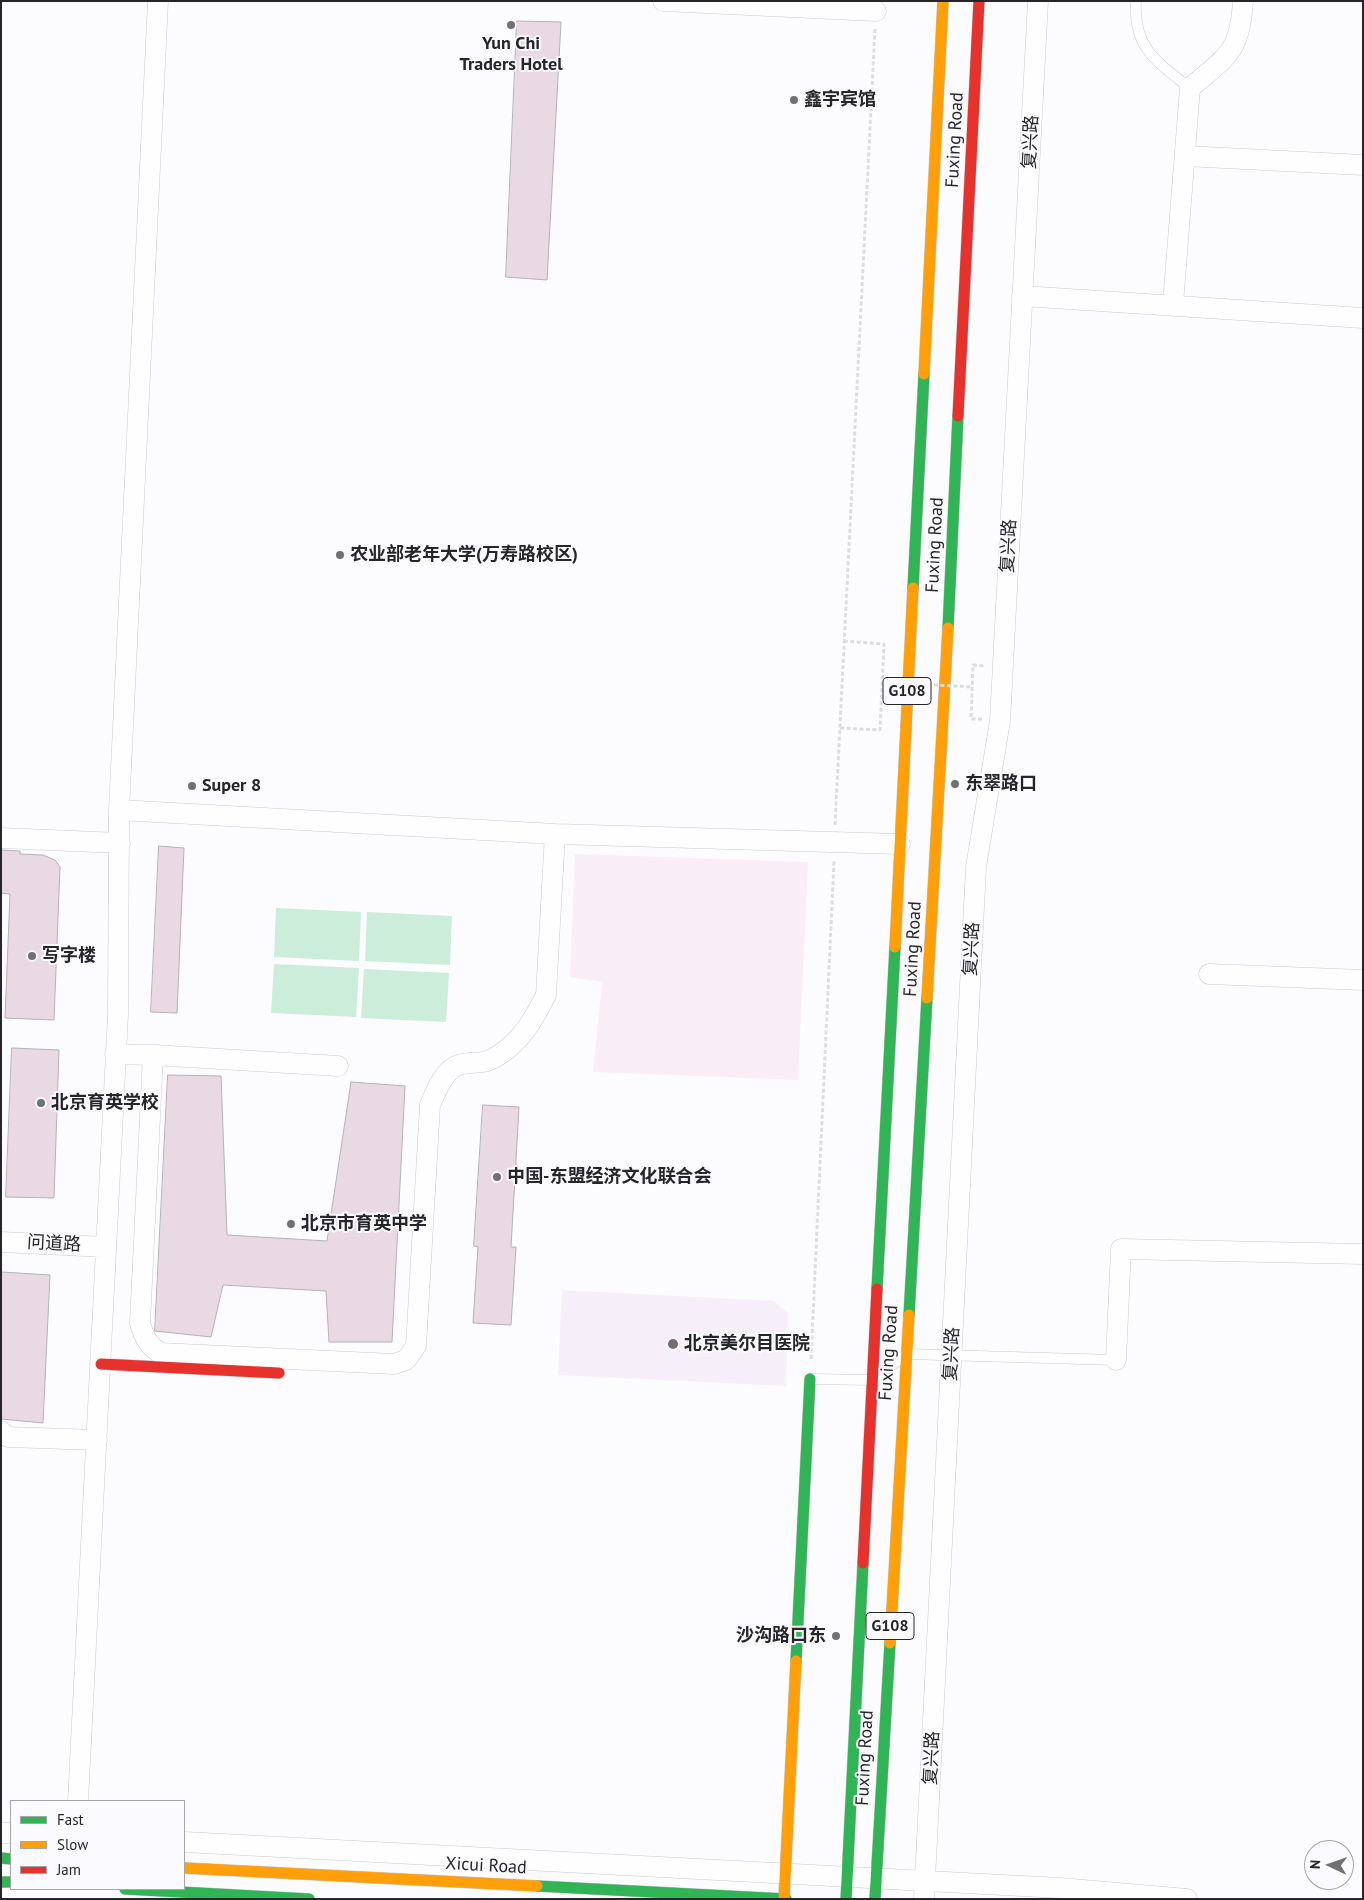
<!DOCTYPE html>
<html>
<head>
<meta charset="utf-8">
<style>
	body { margin:0 }
	#map { position:relative; width:1364px; height:1900px; overflow:hidden; background:#fcfbfe; font-family:"PT Sans",sans-serif }
	canvas { display:block }
	.frame { position:absolute; inset:0; border:2px solid #26262a; pointer-events:none }
	.legend { position:absolute; left:10px; top:1800px; width:175px; height:90px; box-sizing:border-box; background:#fbfaff; border:1px solid #a6a5aa; margin:0; padding:6px 9px; list-style:none; font-size:15px; color:#26262a }
	.legend li { display:flex; align-items:center; gap:10px; height:25px }
	.legend b { width:25px; border:1px solid #a6a5aa }
	.north { position:absolute; left:1304px; top:1840px; width:50px; height:50px; box-sizing:border-box; background:#fbfaff; border:1px solid #a6a5aa; border-radius:50%; rotate:273deg; font-size:14px; font-weight:700; line-height:20px; text-align:center; color:#26262a }
	.north::after { content:''; display:block; margin:auto; width:18px; height:22px; background:#717174; clip-path:polygon(50% 0,100% 100%,50% 72%,0 100%) }
</style>
</head>
<body>
<div id="map">
<canvas width="1364" height="1900"></canvas>
<div class="frame"></div>
<ul class="legend">
<li><b style="height:6px;background:#30b455"></b>Fast</li>
<li><b style="height:6px;background:#ff9f0a"></b>Slow</li>
<li><b style="height:6px;background:#e5322d"></b>Jam</li>
</ul>
<div class="north">N</div>
</div>
<script>
const g = document.querySelector('canvas').getContext('2d');
g.lineJoin = 'round';
function paint(path, color) { g.fillStyle = color; g.fill(path, 'evenodd'); }
function stroke(path, color, width, dash) { g.strokeStyle = color; g.lineWidth = width; g.lineCap = dash ? 'butt' : 'round'; g.setLineDash(dash || []); g.stroke(path); }
function label(font, color, halo, rows, align = 'center') {
  g.font = font + ' "PT Sans","Noto Sans SC",sans-serif'; g.lineWidth = 4; g.setLineDash([]); g.textBaseline = 'middle'; g.strokeStyle = halo; g.fillStyle = color; for (const [text, x, y, turn = 0] of rows) {
    g.save(); g.translate(x, y); g.rotate((+turn || 0) * Math.PI / 180); g.textAlign = isNaN(turn) ? turn : align; if (halo) g.strokeText(text, 0, 0); g.fillText(text, 0, 0); g.restore();
  }
}
paint(new Path2D(`
	M575 854 808 862 798 1080 593 1072 602 982 570 977Z`), '#f9eef6');
paint(new Path2D(`
	M562 1290 774 1301 788 1313 786 1386 558 1375Z`), '#f6eff9');
paint(new Path2D(`
	M276 908 361 912 359 961 274 957Z
	M367 912 452 916 450 965 365 961Z
	M274 964 359 968 356 1017 271 1013Z
	M364 969 449 973 446 1022 361 1018Z`), '#ccedd9');
const building = new Path2D(`
	M517 21 561 22 547 280 506 277Z
	M159 846 184 848 177 1013 151 1012Z
	M1 850 20 851V854L43 855 55 860 60 867 54 1020 5 1018 10 894 1 893Z
	M12 1048 59 1050 54 1198 6 1197Z
	M168 1075 221 1076 227 1235 327 1241 351 1082 405 1086 392 1342H329L326 1291 223 1285 211 1337 155 1331Z
	M483 1105 519 1107 511 1247H516L511 1325 473 1323 478 1247 474 1246Z
	M2 1272 50 1275 43 1423 1 1419Z`);
paint(building, '#e9d9e2');
stroke(building, '#b4b2b4', 1);
const lane = new Path2D(`
	M1136 1C1133 48 1157 62 1190 88
	M811 1379 872 1380 907 1354 1116 1360`);
const street = new Path2D(`
	M663 1 876 11
	M1185 156 1363 165
	M1022 296 1363 318
	M1173 304 1190 88C1227 56 1240 53 1243 1
	M119 810 555 834 900 844
	M1 838 120 843
	M1209 974 1363 980
	M115 1054 153 1055 140 1323C144 1337 147 1344 160 1353L394 1364 406 1360 416 1346 430 1105C435 1093 444 1069 459 1065 475 1060 481 1067 499 1055 521 1041 534 1019 546 995L555 834
	M153 1055 338 1066
	M1 1242 106 1247
	M1116 1360 1121 1249 1363 1254
	M1 1431 8 1437 97 1440
	M78 1801 118 1014 119 810 158 1
	M1 1833H11
	M184 1842 1060 1888 1187 1899
	M924 1899 976 867 1000 721 1038 1`);
const fast = new Path2D(`
	M913 588 924 374
	M948 628 958 416
	M877 1289 895 947
	M909 1315 927 998
	M796 1661 810 1379
	M1 1858 11 1859
	M1 1882H11
	M537 1886 786 1899
	M125 1889 309 1899
	M846 1899 863 1563
	M875 1899 890 1643`);
const slow = new Path2D(`
	M924 374 943 1
	M895 947 913 588
	M927 998 948 628
	M890 1643 909 1315
	M184 1868 537 1886
	M784 1899 796 1661`);
const jam = new Path2D(`
	M958 416 979 1
	M101 1364 279 1373
	M863 1563 877 1289`);
stroke(lane, '#cacacd', 11);
stroke(street, '#cacacd', 21);
stroke(fast, '#cacacd', 12);
stroke(slow, '#cacacd', 12);
stroke(jam, '#cacacd', 12);
stroke(new Path2D(`
	M982 719H971L973 665 985 666
	M840 728 880 730 884 644 844 641
	M835 825 875 29
	M811 1359 834 861`), '#dddddf', 3, [4, 2.5]);
stroke(lane, '#fffeff', 10);
stroke(street, '#fffeff', 20);
stroke(fast, '#30b455', 11);
stroke(slow, '#ff9f0a', 11);
stroke(jam, '#e5322d', 11);
stroke(new Path2D(`
	M882 682 972 687`), '#dddddf', 3, [4, 2.5]);
for (const [x, y, r, color] of [
	[511,25,5,"#717174"],
	[794,100,5,"#717174"],
	[340,555,5,"#717174"],
	[955,784,5,"#717174"],
	[192,786,5,"#717174"],
	[32,956,5,"#717174"],
	[41,1103,5,"#717174"],
	[497,1177,5,"#717174"],
	[291,1224,5,"#717174"],
	[673,1344,6,"#717174"],
	[836,1636,5,"#717174"]
]) { const dot = new Path2D(); dot.arc(x, y, r, 0, 2 * Math.PI); g.fillStyle = color; g.fill(dot); stroke(dot, '#fbfaff', 2); }
for (const [x, y, w] of [
	[907,691,48],
	[890,1626,48]
]) { const box = new Path2D(); box.roundRect(x - w / 2, y - 13.5, w, 27, 4); g.fillStyle = '#fbfaff'; g.fill(box); stroke(box, '#26262a', 1); }
label('bold 16px', '#26262a', null, [
	["G108",907,691],
	["G108",890,1626]
]);
label('bold 18px', '#26262a', '#fbfaff', [
	["Yun Chi",511,44,"center"],
	["Traders Hotel",511,65,"center"],
	["鑫宇宾馆",804,100],
	["农业部老年大学(万寿路校区)",350,555],
	["东翠路口",965,784],
	["Super 8",202,786],
	["写字楼",42,956],
	["北京育英学校",51,1103],
	["中国-东盟经济文化联合会",507,1177],
	["北京市育英中学",301,1224],
	["北京美尔目医院",684,1344],
	["沙沟路口东",826,1636,"right"]
], 'left');
label('18px', '#26262a', '#fbfaff', [
	["Fuxing Road",955,140,-87],
	["复兴路",1031,142,-87],
	["Fuxing Road",935,545,-87],
	["复兴路",1009,546,-87],
	["Fuxing Road",913,949,-87],
	["复兴路",972,949,-87],
	["问道路",54,1244,3],
	["Fuxing Road",889,1353,-86],
	["复兴路",952,1354,-87],
	["Fuxing Road",865,1758,-87],
	["复兴路",932,1758,-87],
	["Xicui Road",486,1866,3]
]);
</script>
</body>
</html>
